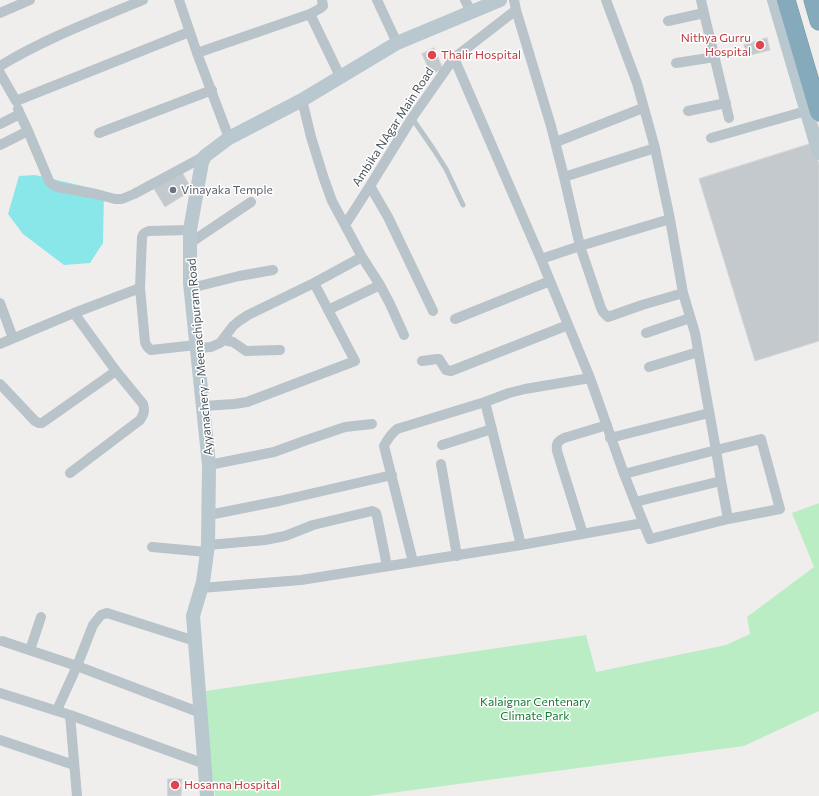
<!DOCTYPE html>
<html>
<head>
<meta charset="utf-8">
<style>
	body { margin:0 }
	canvas { display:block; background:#f0eded }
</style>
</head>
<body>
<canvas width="819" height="796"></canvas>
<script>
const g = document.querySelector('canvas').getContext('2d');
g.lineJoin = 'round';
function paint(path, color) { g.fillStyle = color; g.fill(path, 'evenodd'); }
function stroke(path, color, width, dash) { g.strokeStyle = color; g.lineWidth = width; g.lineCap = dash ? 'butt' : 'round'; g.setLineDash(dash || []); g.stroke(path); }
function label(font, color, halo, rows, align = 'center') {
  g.font = font + ' Commissioner,sans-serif'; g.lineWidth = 3; g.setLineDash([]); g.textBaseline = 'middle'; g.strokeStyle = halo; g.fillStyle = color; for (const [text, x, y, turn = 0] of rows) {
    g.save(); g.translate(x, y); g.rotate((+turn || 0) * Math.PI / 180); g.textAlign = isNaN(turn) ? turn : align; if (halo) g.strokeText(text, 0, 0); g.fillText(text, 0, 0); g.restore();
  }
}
paint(new Path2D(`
	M819 503V711L744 746 368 796H215L199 692 586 635 596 672 726 645 750 634 747 617 814 567 792 513Z`), '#bbedc5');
paint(new Path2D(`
	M35 175 104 191 103 243 90 263 64 265 23 234 8 214 19 176Z`), '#89e7e9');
const building = new Path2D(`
	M767 38 770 50 747 56 744 45Z
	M434 48 443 69 431 74 422 54Z
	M813 143 819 164V341L755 361 699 179Z
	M182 172 192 190 165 207 154 189Z
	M168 779H182L181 796H168Z`);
paint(building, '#c4c9cd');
stroke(building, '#d1d5d9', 1);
const highway = new Path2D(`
	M786 0 819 112
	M813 0 819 21`);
stroke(highway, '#7095a7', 19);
stroke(new Path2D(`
	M412 118 434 150 446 169 463 205`), '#b8c4ca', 5);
stroke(new Path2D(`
	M179 0 197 53 229 138
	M377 0 397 43
	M465 0 471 12
	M606 0 637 83 655 148 670 219 683 293 695 333 716 450 624 474
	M701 0 704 13 729 118
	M516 10 551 126 564 177 580 246 541 259
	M0 13 30 0
	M310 14 340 76
	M668 21 704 13
	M197 53 310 14 319 9 323 6 322 0
	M454 58 541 259 590 378 624 474 635 502 721 481
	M676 63 715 57
	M0 66C44 39 95 20 143 0
	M0 73 16 101 189 32
	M302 100 311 137 324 179 332 201 362 257 380 285 390 304 404 335
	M688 111 726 103
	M20 114 28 131 49 181 52 184 57 187 96 194 115 199H122L134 194 205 156
	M0 124 20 114 18 109
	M99 133 212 90
	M711 138 806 111
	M556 142 643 108
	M0 145 28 131
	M564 177 655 148
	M370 186 388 217 433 311
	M670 219 580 246 601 308 603 312 608 317 642 305 683 293
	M345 225 370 186 412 118 454 58 516 10 514 0
	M190 230 149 231C145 232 143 233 142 237L140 288 145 342C146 346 148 348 151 350L196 345
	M190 243 251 202
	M191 288 239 276 273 270
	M0 303 13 338
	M328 310 380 285
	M455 319 550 281
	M646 333 690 318
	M223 340 233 342 246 351 280 350
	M0 344 74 313 140 288
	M197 348 211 347 220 343 233 326 239 321 248 315 314 283 362 257
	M422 361 437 359H439L446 370 451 371 568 325
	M649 367 698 352
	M0 384 35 421 39 423H42L116 371
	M485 402 521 545
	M203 406 234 404 247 402 355 361 314 283
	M610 438 709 413
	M442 445 492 429
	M441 464 457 556
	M209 465 274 452 304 441 345 427 372 424
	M70 473 140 420C144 414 145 411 143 404L116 371 74 313
	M635 502 650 539 728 519 780 509 761 439 716 450 721 481 728 519
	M209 515 279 501 392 475
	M583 534 557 451C556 443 557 442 564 438L607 425
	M208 545 265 540 285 536 313 525 372 511 376 513 377 516 387 566
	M152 547 207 552
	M413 562 384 446C388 438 391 434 397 429L485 402 509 393 525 389 590 378
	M201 588 301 580 521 545 643 523
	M2 641 77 666 201 713
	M30 650 41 617
	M0 693 70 715 205 764
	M57 710 77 666 93 625 101 615 107 613 195 641
	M70 715 77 796
	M0 740 74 765`), '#b8c4ca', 10);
stroke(new Path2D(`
	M774 0 819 153
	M207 796 193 616 203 582 208 545 209 465 190 283V230L202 162 205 156 229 138 302 100 397 43 500 0`), '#b9c7cf', 14);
stroke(highway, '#85aabb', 18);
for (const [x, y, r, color] of [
	[760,45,5,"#e0444e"],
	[432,55,5,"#e0444e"],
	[173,190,4,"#6b7280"],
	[175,785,5,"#e0444e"]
]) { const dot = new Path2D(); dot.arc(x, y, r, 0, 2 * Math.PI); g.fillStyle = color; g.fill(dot); stroke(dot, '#fff', 1.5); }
label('12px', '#be3a42', '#fff', [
	["Nithya Gurru",751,38,"right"],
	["Hospital",751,52,"right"],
	["Thalir Hospital",441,55],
	["Hosanna Hospital",184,785]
], 'left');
label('12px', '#46545a', '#fff', [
	["Ambika NAgar Main Road",393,127,-57],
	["Ayyanachery - Meenachipuram Road",200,357,-95]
]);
label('12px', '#5b616d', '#fff', [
	["Vinayaka Temple",181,190]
], 'left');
label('12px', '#187937', '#fff', [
	["Kalaignar Centenary",535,702],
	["Climate Park",535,716]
]);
</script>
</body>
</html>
